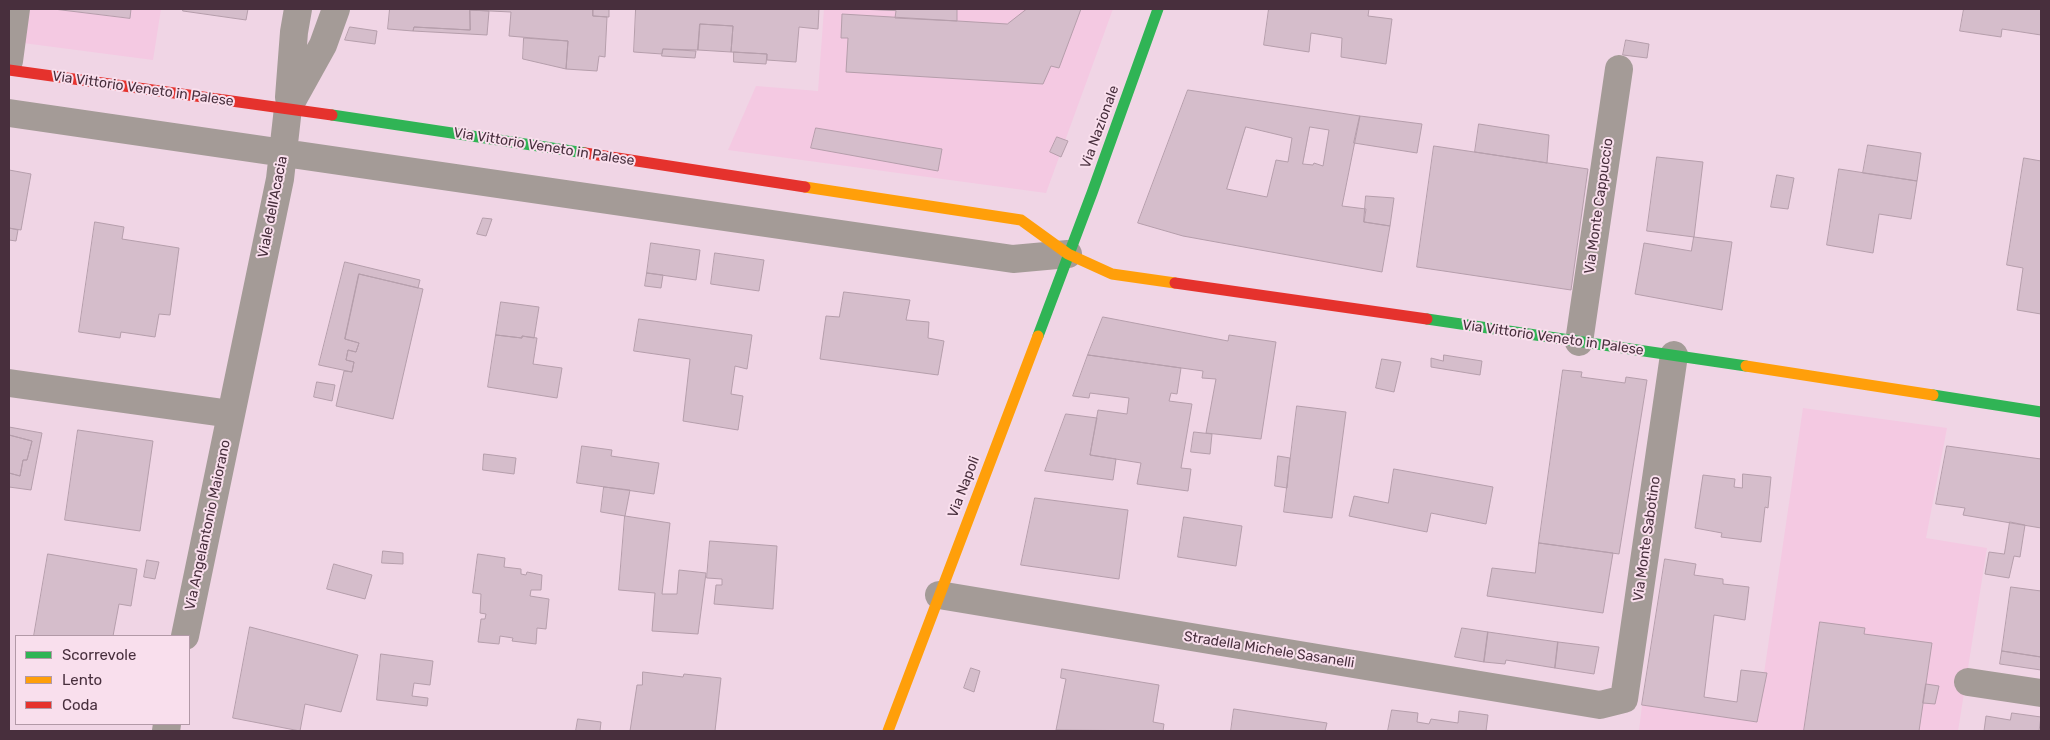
<!DOCTYPE html>
<html>
<head>
<meta charset="utf-8">
<style>
	body { margin:0 }
	#map { position:relative; width:2050px; height:740px; overflow:hidden; background:#f0d5e5; font-family:Rubik,sans-serif }
	canvas { display:block }
	.frame { position:absolute; inset:0; border:10px solid #482f3d; pointer-events:none }
	.legend { position:absolute; left:15px; top:635px; width:175px; height:90px; box-sizing:border-box; background:#f9dfed; border:1px solid #b299a7; margin:0; padding:6px 9px; list-style:none; font-size:15px; color:#482f3d }
	.legend li { display:flex; align-items:center; gap:10px; height:25px }
	.legend b { width:25px; border:1px solid #b299a7 }
</style>
</head>
<body>
<div id="map">
<canvas width="2050" height="740"></canvas>
<div class="frame"></div>
<ul class="legend">
<li><b style="height:6px;background:#30b455"></b>Scorrevole</li>
<li><b style="height:6px;background:#ff9f0a"></b>Lento</li>
<li><b style="height:6px;background:#e5322d"></b>Coda</li>
</ul>
</div>
<script>
const g = document.querySelector('canvas').getContext('2d');
g.lineJoin = 'round';
function paint(path, color) { g.fillStyle = color; g.fill(path, 'evenodd'); }
function stroke(path, color, width, dash) { g.strokeStyle = color; g.lineWidth = width; g.lineCap = dash ? 'butt' : 'round'; g.setLineDash(dash || []); g.stroke(path); }
function label(font, color, halo, rows, align = 'center') {
  g.font = font + ' Rubik,sans-serif'; g.lineWidth = 4; g.setLineDash([]); g.textBaseline = 'middle'; g.strokeStyle = halo; g.fillStyle = color; for (const [text, x, y, turn = 0] of rows) {
    g.save(); g.translate(x, y); g.rotate((+turn || 0) * Math.PI / 180); g.textAlign = isNaN(turn) ? turn : align; if (halo) g.strokeText(text, 0, 0); g.fillText(text, 0, 0); g.restore();
  }
}
paint(new Path2D(`
	M28 9H161L153 60 23 43Z
	M824 9H1113L1046 193 728 150 756 86 818 91Z
	M1803 408 1947 428 1926 538 1987 548 1958 731H1639L1642 705 1757 721Z`), '#f4c9e2');
const building = new Path2D(`
	M54 9H131L130 18Z
	M183 9H248L246 20 183 11Z
	M390 9H593V16L607 17 605 57 599 56 597 71 566 69 568 41 509 36 511 12 470 10V30L414 27 413 31 388 29Z
	M593 9H609V17L593 16Z
	M636 9H819L818 29 799 27 796 62 767 60V54L731 52 733 26 700 24 698 50 663 49 662 54 634 52Z
	M859 9H957V21L895 18 896 11Z
	M1027 9H1081L1059 68 1051 66 1043 84 846 72 848 38H841L842 14 1007 24Z
	M1269 9H1369L1368 16 1392 19 1386 64 1341 57 1342 38 1311 33 1309 52 1264 45Z
	M1964 9H2041V35L2002 29 2001 37 1960 31Z
	M470 10 489 11 487 35 413 31 414 27 470 30Z
	M700 24 733 26 731 52 698 50Z
	M350 27 377 31 375 44 345 40Z
	M524 38 568 41 566 69 523 59Z
	M1626 40 1649 44 1647 58 1623 55Z
	M663 49 696 51 695 58 662 56Z
	M734 52 767 54 766 64 734 62Z
	M1188 90 1360 116 1342 206 1366 209 1364 222 1390 226 1382 272 1183 236 1138 223ZM1246 127 1292 138 1288 162 1276 160 1267 197 1227 189ZM1310 127 1329 130 1323 166 1314 163 1313 165 1303 164Z
	M1360 116 1422 124 1417 153 1354 143Z
	M1479 124 1549 135 1547 163 1475 152Z
	M816 128 942 149 938 171 811 148Z
	M1057 137 1068 141 1061 157 1050 152Z
	M1868 145 1921 153 1917 181 1863 173Z
	M1434 146 1588 169 1571 290 1417 267Z
	M1657 157 1703 162 1694 237 1647 231Z
	M2024 158 2041 161V314L2017 310 2023 268 2007 265Z
	M1839 169 1917 181 1911 219 1879 214 1873 253 1827 245Z
	M9 170 31 174 21 230 9 228Z
	M1777 175 1794 178 1788 209 1771 207Z
	M1366 196 1394 198 1390 226 1364 222Z
	M483 218 492 219 486 236 477 234Z
	M95 222 124 227 122 239 179 248 170 315 159 314 155 337 121 332 120 338 79 332Z
	M9 228 18 230 16 241 9 240Z
	M1694 237 1732 242 1722 310 1635 294 1644 243 1691 251Z
	M651 243 700 250 696 280 647 273Z
	M715 253 764 260 759 291 711 284Z
	M345 262 420 280 418 288 359 274 345 339 359 343 356 352 348 350 346 360 354 362 352 372 319 365Z
	M647 273 663 275 661 288 645 286Z
	M359 274 423 289 393 419 336 406 344 371 352 372 354 362 346 360 348 350 356 352 359 343 345 339Z
	M844 292 910 300 906 320 929 322 928 338 944 341 938 375 820 359 826 316 839 317Z
	M501 302 539 307 534 338 522 336V338L496 335Z
	M1103 317 1228 341 1229 335 1276 342 1261 439 1206 433 1216 379 1202 378 1203 371 1088 355Z
	M639 319 752 335 747 369 735 366 731 394 743 396 738 430 683 421 690 359 634 351Z
	M496 335 522 338V336L537 338 533 364 562 368 557 398 488 387Z
	M1088 355 1181 368 1177 394 1171 393 1169 401 1192 404 1181 468 1191 469 1188 491 1137 484 1141 463 1090 455 1098 410 1127 414 1129 398 1090 393 1089 398 1073 396Z
	M1444 355 1482 361 1480 375 1431 367V358L1443 361Z
	M1382 359 1401 362 1394 392 1376 388Z
	M1563 370 1582 372 1581 377 1625 383 1626 377 1647 380 1619 554 1539 543Z
	M317 382 335 385 332 401 314 397Z
	M1297 406 1346 412 1332 518 1284 512Z
	M1066 414 1097 418 1090 455 1116 459 1113 480 1045 471Z
	M9 427 42 433 31 490 9 487V473L20 476 23 460H27L32 441 9 435Z
	M78 430 153 441 140 531 65 520Z
	M1194 432 1212 434 1210 454 1191 452Z
	M9 435 32 441 27 460H23L20 476 9 473Z
	M582 446 612 450 611 456 659 463 654 494 577 483Z
	M1947 446 2041 459V528L1963 515 1965 508 1936 504Z
	M484 454 516 458 514 474 483 470Z
	M1278 456 1290 458 1287 488 1275 486Z
	M1394 469 1493 487 1486 524 1431 513 1427 532 1349 516 1354 496 1388 503Z
	M1743 474 1771 477 1768 508 1765 507 1761 542 1721 537 1722 533 1695 528 1703 475 1735 479 1734 487 1742 488Z
	M604 487 630 490 625 516 601 512Z
	M1035 498 1128 510 1119 579 1021 565Z
	M625 516 670 523 662 594H677L679 570 706 573 698 634 652 631 655 593 619 590Z
	M1184 517 1242 526 1236 566 1178 557Z
	M2010 522 2025 525 2020 557 2014 556 2009 578 1985 574 1989 552 2004 554Z
	M710 541 777 546 773 609 714 604 716 585H722V579L707 578Z
	M1539 543 1613 553 1603 613 1487 596 1492 568 1535 573Z
	M383 551 403 553V564L382 563Z
	M48 554 137 569 131 606 119 604 113 636H34Z
	M478 554 505 558 504 567 521 569V574L526 575 527 572 542 575 541 590H531L530 596 549 599 546 629 537 628 536 644 512 641 513 638 500 636 499 644 478 642 481 619H485L486 614 480 613 481 594 473 593Z
	M1665 559 1696 564 1694 575 1723 579V584L1749 587 1745 620 1714 615 1704 697 1737 702 1741 670 1767 673 1757 722 1642 705Z
	M147 560 159 562 155 579 144 577Z
	M334 564 372 575 365 599 327 589Z
	M2011 587 2041 591V657L2002 651Z
	M1820 622 1865 628 1864 634 1932 643 1919 731H1804Z
	M250 627 358 655 341 712 305 704 300 731 233 718Z
	M1462 628 1488 632 1484 662 1455 657Z
	M1488 632 1558 642 1555 668 1506 660 1505 664 1484 662Z
	M1558 642 1599 647 1594 674 1555 668Z
	M2002 651 2041 657V670L2000 664Z
	M381 654 433 661 430 685 414 683 412 696 428 698 427 706 377 700Z
	M971 668 980 671 974 692 964 688Z
	M1062 669 1159 685 1153 722 1164 724 1163 731 1056 730 1066 679 1061 678Z
	M643 672 683 677 684 674 721 678 715 731H630L637 685H642Z
	M1926 684 1939 686 1935 704 1923 703Z
	M1234 709 1327 723 1325 731H1231Z
	M1392 710 1418 713 1417 722 1429 724 1431 719 1458 723 1459 711 1488 715 1486 731H1388Z
	M2012 713 2041 717 2039 731H1984L1986 716 2010 720Z
	M578 719 601 722 600 731H576Z`);
paint(building, '#d5bdcb');
stroke(building, '#b59eab', 1);
stroke(new Path2D(`
	M9 61 16 9
	M289 97 294 32 298 9
	M9 113 1013 259 1068 254
	M1579 342 1619 69
	M9 383 231 414
	M939 595 1600 705 1624 699 1674 355
	M185 636 280 179 288 108 323 45 336 9
	M1968 682 2041 693
	M166 731 167 724`), '#a49b97', 28);
stroke(new Path2D(`
	M332 115 585 153
	M1427 319 1746 366
	M1038 336 1092 193 1158 9
	M1933 395 2041 412`), '#30b455', 11);
stroke(new Path2D(`
	M805 187 1021 220 1068 254 1112 274 1175 283
	M1746 366 1933 395
	M888 731 1038 336`), '#ff9f0a', 11);
stroke(new Path2D(`
	M9 70 332 115
	M585 153 805 187
	M1175 283 1427 319`), '#e5322d', 11);
label('14px', '#482f3d', '#f9dfed', [
	["Via Vittorio Veneto in Palese",143,89,8],
	["Via Nazionale",1100,127,-70],
	["Via Vittorio Veneto in Palese",544,147,9],
	["Via Monte Cappuccio",1599,206,-82],
	["Viale dell'Acacia",273,207,-79],
	["Via Vittorio Veneto in Palese",1553,338,8],
	["Via Napoli",964,487,-69],
	["Via Angelantonio Maiorano",208,525,-78],
	["Via Monte Sabotino",1647,539,-82],
	["Stradella Michele Sasanelli",1269,650,9]
]);
</script>
</body>
</html>
